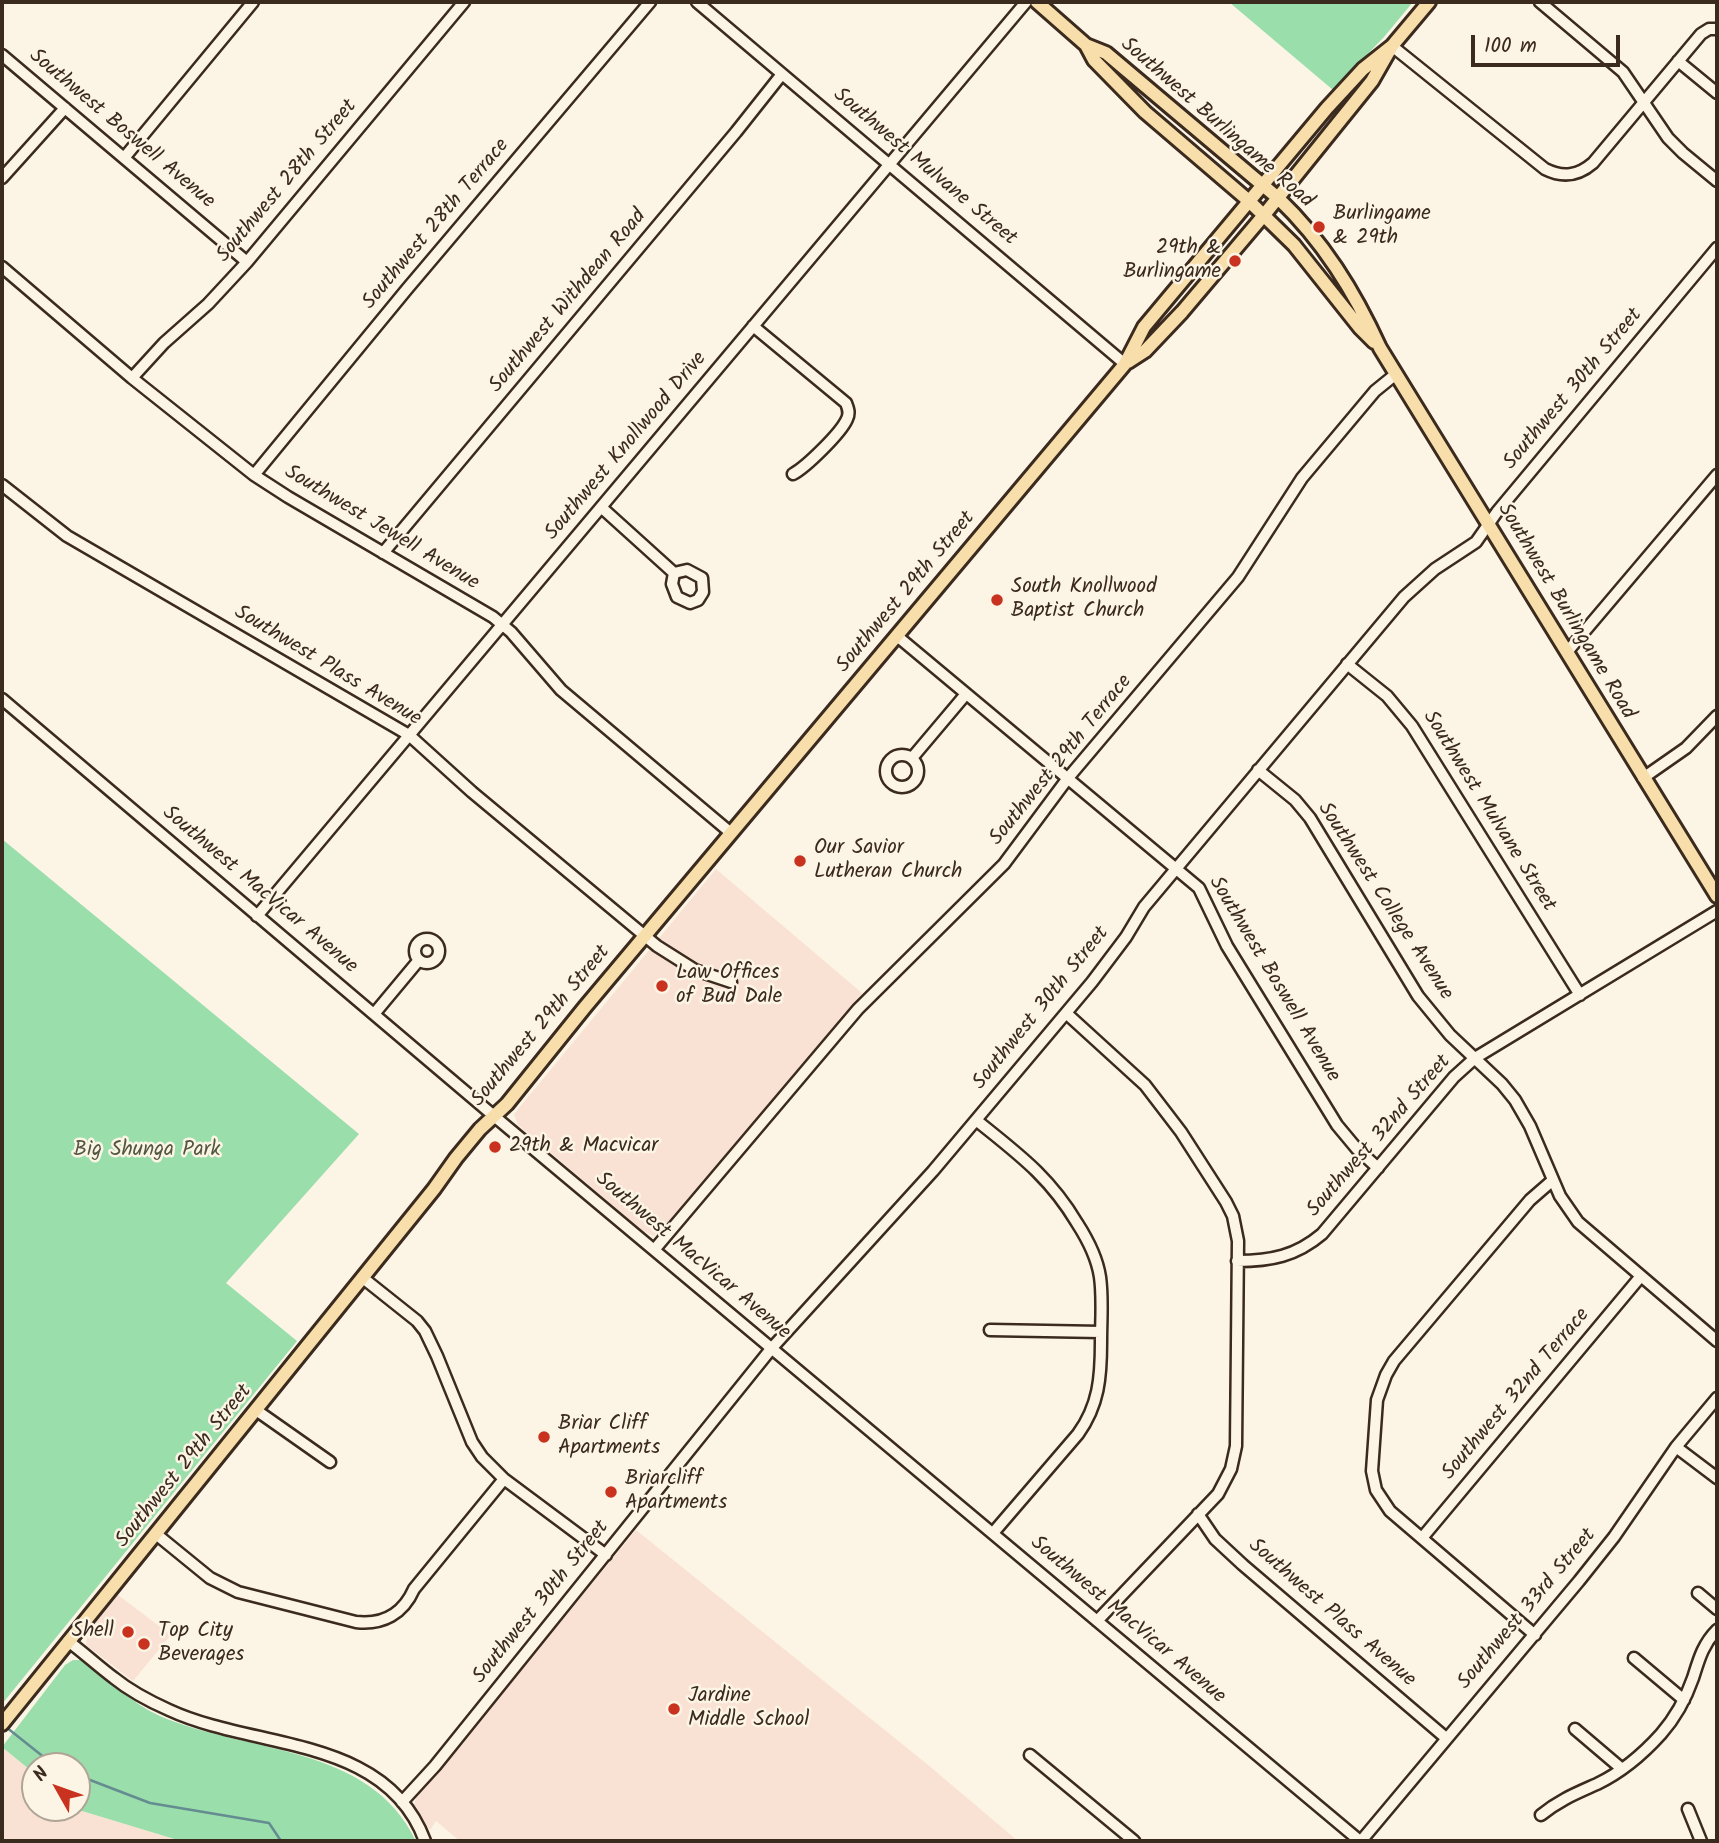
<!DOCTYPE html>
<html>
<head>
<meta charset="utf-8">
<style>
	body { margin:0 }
	#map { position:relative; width:1719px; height:1843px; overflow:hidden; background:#fcf5e5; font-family:Kalam,sans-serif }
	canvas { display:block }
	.frame { position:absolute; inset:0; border:4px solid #3b2a1e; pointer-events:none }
	.north { position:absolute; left:21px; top:1752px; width:70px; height:70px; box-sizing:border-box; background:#fcf5e5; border:2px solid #afa495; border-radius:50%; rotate:310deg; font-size:19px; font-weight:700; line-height:28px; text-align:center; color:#3b2a1e }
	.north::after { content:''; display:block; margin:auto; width:24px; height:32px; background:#c8321e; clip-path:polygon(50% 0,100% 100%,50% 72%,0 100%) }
	.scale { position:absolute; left:1471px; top:35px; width:149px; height:32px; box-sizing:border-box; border:4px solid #3b2a1e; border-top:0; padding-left:9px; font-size:21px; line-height:24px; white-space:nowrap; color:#3b2a1e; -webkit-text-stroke:5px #fcf5e5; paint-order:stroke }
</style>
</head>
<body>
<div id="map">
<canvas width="1719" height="1843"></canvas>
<div class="frame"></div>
<div class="north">N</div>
<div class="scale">100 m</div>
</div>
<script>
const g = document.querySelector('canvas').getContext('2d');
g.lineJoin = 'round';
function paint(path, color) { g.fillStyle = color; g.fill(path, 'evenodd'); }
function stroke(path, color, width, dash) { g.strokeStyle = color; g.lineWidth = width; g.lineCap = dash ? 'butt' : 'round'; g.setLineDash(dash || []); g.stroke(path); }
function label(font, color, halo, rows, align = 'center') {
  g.font = font + ' Kalam,sans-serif'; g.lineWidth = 5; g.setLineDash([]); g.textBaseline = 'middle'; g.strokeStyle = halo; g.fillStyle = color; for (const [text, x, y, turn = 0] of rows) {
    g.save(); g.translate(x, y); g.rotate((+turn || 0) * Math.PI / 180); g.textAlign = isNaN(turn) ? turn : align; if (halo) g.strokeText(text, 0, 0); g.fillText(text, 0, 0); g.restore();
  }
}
paint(new Path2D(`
	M716 869 862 993 659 1233 653 1236 643 1231 518 1125 514 1114Z
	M636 1530 927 1764 1018 1841H460L436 1821 430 1830 414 1805 416 1798Z
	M118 1595 171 1635 133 1681 86 1645 88 1631Z
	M2 1747 35 1774V1808L77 1807 82 1811 181 1841H2Z`), '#f9e2d4');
paint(new Path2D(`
	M1229 2H1413L1384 37 1333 90Z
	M2 839 359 1134 226 1283 297 1341 2 1704Z
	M73 1660H81C107 1679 131 1703 160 1716 247 1754 369 1743 416 1841H181L82 1811 77 1807V1766H35V1774L2 1747 65 1665Z`), '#99deab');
stroke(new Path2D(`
	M6 1727 55 1766
	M77 1775 150 1803 269 1823 281 1841`), '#648c91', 2.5);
const minor = new Path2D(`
	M697 2 1125 364
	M1540 2 1623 72 1668 138 1683 153 1717 181
	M1392 46 1545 169C1563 178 1578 176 1593 163L1701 34 1709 29H1717
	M2 55 247 262
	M1678 61 1717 93
	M124 158 253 2
	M2 178 65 108
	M2 267 132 378 254 475 288 497 493 617 511 632 561 690 731 833
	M753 326 846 403C848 408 850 413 847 419 841 433 806 467 793 474
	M132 378 164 343 208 304 247 262 464 2
	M254 475 407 289 650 2
	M2 485 67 536 409 735 472 792 657 946 695 970 731 982
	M601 507 674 573 672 584 677 597 690 603 698 600 703 592 702 578 687 570 674 573
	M383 553 736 132 782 74
	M897 636 1199 888 1227 946 1337 1125 1357 1149 1378 1168
	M1567 652 1717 475
	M1347 664 1387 696 1412 726 1580 995
	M2 699 494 1116 1360 1841
	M886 771a16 16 0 1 1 32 0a16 16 0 1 1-32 0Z
	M912 758 966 694
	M1258 770 1295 800 1310 818 1418 996 1450 1035 1502 1084 1515 1100 1530 1126 1560 1196 1578 1222 1717 1341
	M1643 778 1686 748 1717 716
	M257 916 1026 2
	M415 951a12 12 0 1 1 24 0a12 12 0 1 1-24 0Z
	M1066 1013 1145 1085 1181 1132 1226 1202 1233 1216 1238 1241 1236 1446 1231 1469 1218 1494 1097 1621
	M374 1014 419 960
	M976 1120C1018 1154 1049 1176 1077 1223 1088 1240 1097 1257 1100 1277 1103 1298 1101 1320 1101 1342 1101 1377 1099 1405 1078 1434L993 1533
	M654 1250 858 1009 1004 864 1068 778 1238 577 1302 478 1375 391 1396 374
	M1237 1261C1271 1261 1296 1256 1322 1234L1454 1077 1475 1058 1717 911
	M363 1278 417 1321 425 1331 437 1356 472 1442 482 1457 504 1479 606 1555
	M990 1330 1101 1332
	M256 1410 330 1462
	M1676 1447 1717 1478
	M1198 1514 1215 1539 1243 1565 1446 1738
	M156 1534 210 1578 238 1592 356 1622C383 1625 403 1614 414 1589L504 1479
	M1422 1538 1641 1276
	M1698 1593 1717 1609
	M1535 1635 1390 1511 1376 1490 1372 1471 1377 1400 1386 1375 1394 1361 1530 1200 1553 1180
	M68 1641C84 1653 98 1666 114 1678 130 1691 151 1702 169 1710 255 1750 386 1735 425 1841
	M1634 1658 1684 1700
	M1575 1729 1622 1769
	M1030 1755 1134 1841
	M402 1802 435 1766 771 1349 933 1171 1092 982 1126 937 1144 907 1404 597 1435 569 1476 542 1497 512 1717 248
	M1688 1809 1701 1841
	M1541 1815C1559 1800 1577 1793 1597 1784 1622 1772 1643 1754 1661 1734 1675 1718 1686 1698 1693 1678 1699 1659 1703 1644 1717 1630
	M1361 1841 1579 1581 1614 1537 1676 1447 1717 1398`);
const major = new Path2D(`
	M1037 2 1086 45 1106 53 1278 198C1323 241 1354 291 1380 348L1717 896
	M1086 45 1094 60 1145 112 1249 201 1294 245 1360 328 1374 342
	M1128 362 1145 351 1182 312 1264 215 1372 81 1392 46 1429 2
	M2 1724 434 1189 456 1158 480 1129 507 1104 585 1007 1125 364 1144 327 1327 108 1363 69 1392 46`);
stroke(minor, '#3b2a1e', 15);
stroke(major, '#3b2a1e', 18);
stroke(minor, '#fcf5e5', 10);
stroke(major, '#f8deab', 12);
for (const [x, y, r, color] of [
	[1319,227,7,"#c8321e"],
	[1235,261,7,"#c8321e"],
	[997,600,7,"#c8321e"],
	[800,861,7,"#c8321e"],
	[662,986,7,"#c8321e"],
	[495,1147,7,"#c8321e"],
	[544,1437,7,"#c8321e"],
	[611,1492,7,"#c8321e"],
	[128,1632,7,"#c8321e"],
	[144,1644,7,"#c8321e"],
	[674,1709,7,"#c8321e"]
]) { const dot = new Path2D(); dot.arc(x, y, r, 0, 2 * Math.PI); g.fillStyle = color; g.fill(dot); stroke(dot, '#fcf5e5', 2.5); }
label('21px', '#3b2a1e', '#fcf5e5', [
	["Southwest Burlingame Road",1216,124,41],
	["Southwest Boswell Avenue",121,130,40],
	["Southwest Mulvane Street",924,168,40],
	["Southwest 28th Street",288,182,-50],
	["Southwest 28th Terrace",437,225,-50],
	["Southwest Withdean Road",569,302,-50],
	["Southwest 30th Street",1574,390,-50],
	["Southwest Knollwood Drive",627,447,-50],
	["Southwest Jewell Avenue",381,529,31],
	["Southwest 29th Street",907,593,-50],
	["Southwest Burlingame Road",1565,612,59],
	["Southwest Plass Avenue",327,667,31],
	["Southwest 29th Terrace",1062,761,-51],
	["Southwest Mulvane Street",1488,812,58],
	["Southwest MacVicar Avenue",259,891,40],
	["Southwest College Avenue",1384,902,57],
	["Southwest Boswell Avenue",1273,980,59],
	["Southwest 30th Street",1042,1009,-51],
	["Southwest 29th Street",542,1027,-50],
	["Southwest 32nd Street",1380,1137,-49],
	["Southwest MacVicar Avenue",692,1257,40],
	["Southwest 32nd Terrace",1517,1395,-50],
	["Southwest 29th Street",185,1467,-51],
	["Southwest 30th Street",542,1603,-51],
	["Southwest 33rd Street",1528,1610,-50],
	["Southwest Plass Avenue",1331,1614,41],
	["Southwest MacVicar Avenue",1127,1621,40]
]);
label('21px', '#3b2a1e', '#fcf5e5', [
	["Burlingame",1333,215],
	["& 29th",1333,239],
	["29th &",1221,249,"right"],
	["Burlingame",1221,273,"right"],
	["South Knollwood",1011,588],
	["Baptist Church",1011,612],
	["Our Savior",814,849],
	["Lutheran Church",814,873],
	["Law Offices",676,974],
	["of Bud Dale",676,998],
	["29th & Macvicar",509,1147],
	["Briar Cliff",558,1425],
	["Apartments",558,1449],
	["Briarcliff",625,1480],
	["Apartments",625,1504],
	["Shell",114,1632,"right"],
	["Top City",158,1632],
	["Beverages",158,1656],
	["Jardine",688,1697],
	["Middle School",688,1721]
], 'left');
label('21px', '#525741', '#fcf5e5', [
	["Big Shunga Park",147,1151]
]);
</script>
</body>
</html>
